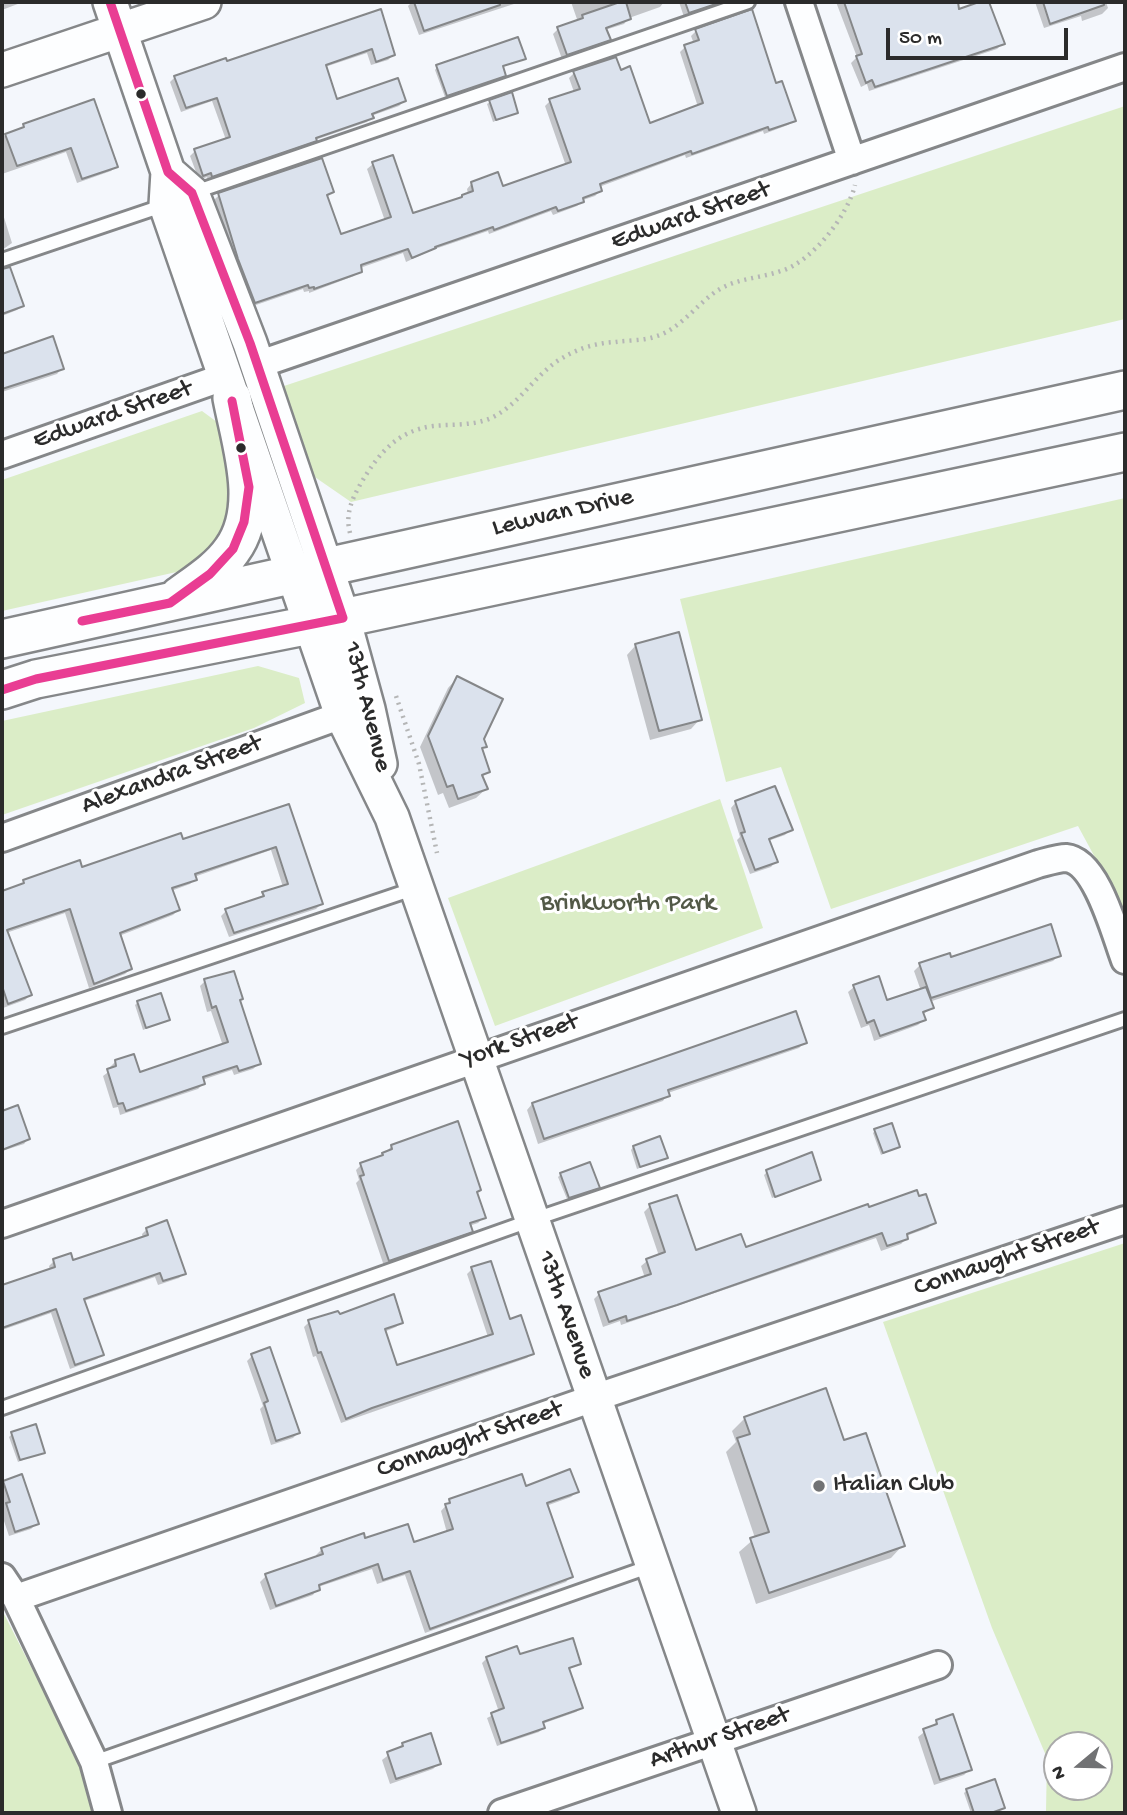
<!DOCTYPE html>
<html>
<head>
<meta charset="utf-8">
<style>
	body { margin:0 }
	#map { position:relative; width:1127px; height:1815px; overflow:hidden; background:#f4f7fc; font-family:"Gochi Hand",sans-serif }
	canvas { display:block }
	.frame { position:absolute; inset:0; border:4px solid #2b2b2b; pointer-events:none }
	.north { position:absolute; left:1043px; top:1731px; width:70px; height:70px; box-sizing:border-box; background:#fff; border:2px solid #aaa; border-radius:50%; rotate:251deg; font-size:19px; font-weight:700; line-height:28px; text-align:center; color:#2b2b2b }
	.north::after { content:''; display:block; margin:auto; width:24px; height:32px; background:#717274; clip-path:polygon(50% 0,100% 100%,50% 72%,0 100%) }
	.scale { position:absolute; left:886px; top:28px; width:182px; height:32px; box-sizing:border-box; border:4px solid #2b2b2b; border-top:0; padding-left:9px; font-size:21px; line-height:24px; white-space:nowrap; color:#2b2b2b; -webkit-text-stroke:5px #fff; paint-order:stroke }
</style>
</head>
<body>
<div id="map">
<canvas width="1127" height="1815"></canvas>
<div class="frame"></div>
<div class="north">N</div>
<div class="scale">50 m</div>
</div>
<script>
const g = document.querySelector('canvas').getContext('2d');
g.lineJoin = 'round';
function paint(path, color) { g.fillStyle = color; g.fill(path, 'evenodd'); }
function stroke(path, color, width, dash) { g.strokeStyle = color; g.lineWidth = width; g.lineCap = dash ? 'butt' : 'round'; g.setLineDash(dash || []); g.stroke(path); }
function label(font, color, halo, rows, align = 'center') {
  g.font = font + ' "Gochi Hand",sans-serif'; g.lineWidth = 6; g.setLineDash([]); g.textBaseline = 'middle'; g.strokeStyle = halo; g.fillStyle = color; for (const [text, x, y, turn = 0] of rows) {
    g.save(); g.translate(x, y); g.rotate((+turn || 0) * Math.PI / 180); g.textAlign = isNaN(turn) ? turn : align; if (halo) g.strokeText(text, 0, 0); g.fillText(text, 0, 0); g.restore();
  }
}
paint(new Path2D(`
	M1125 106V319L351 502 309 473 284 386Z
	M202 411 221 425 235 486 221 540 190 569 2 611V480Z
	M1125 498V913L1078 826 831 909 781 767 726 782 680 599Z
	M258 666 299 678 305 703 254 728 2 815V721Z
	M720 799 763 928 495 1026 448 898Z
	M1125 1243V1813H1039L1046 1811 1047 1758 992 1628 883 1322ZM1099 1745V1787H1057V1745Z
	M2 1610 78 1759 92 1813H2Z`), '#dbedc7');
paint(new Path2D(`
	M2 2H23L2 10Z
	M412 2H520L419 35 408 6Z
	M571 2H664L660 7 629 18 624 24 605 30 608 40 603 45 562 59 553 34 558 29 578 22Z
	M679 2H728L684 17Z
	M836 2H894L900 18 946 2H951L954 13 988 2 1003 43 997 49 869 91 867 84 861 87 851 63 857 57Z
	M1035 2H1106L1108 8 1102 14 1082 21 1081 16 1044 28Z
	M380 11 393 55 388 60 371 65 367 53 325 67 336 102 404 101 399 106 371 116 367 122 315 140 310 145 208 180 207 177 199 180 190 156 195 151 226 140 212 101 181 112 170 82 175 77 226 63Z
	M696 31 775 86 794 120 788 125 764 134 763 131 686 158 685 155 599 187 600 191 595 196 583 200 577 206 553 215 551 211 489 234 488 231 432 250 406 262 403 253 360 268 354 276 309 293V291L304 292 303 289 250 307 214 200 219 195 332 192 326 198 340 236 385 221 367 169 373 164 412 215 459 200 468 194 467 189 472 183 502 189 566 166 545 106 550 101 574 92 569 78 574 73 649 125 698 107 680 52 685 47 694 44 691 36Z
	M524 59 502 67 504 75 502 78 445 97 435 70 437 67Z
	M490 102 516 112 493 122 487 104Z
	M24 126 116 166 111 171 77 183 66 152 2 174V137L18 131Z
	M2 211 12 243 2 250Z
	M8 269 22 305 17 310 2 316V270Z
	M52 339 62 368 57 374 2 392V356Z
	M636 645 700 719 691 729 650 740 627 655Z
	M457 678 485 746 481 750 488 771 481 778 486 789 476 798 449 808 443 793 438 795 420 747 448 688Z
	M736 802 790 830 785 835 768 841 776 861 771 867 750 874 737 840 740 837 731 808Z
	M288 806 321 904 316 909 229 937 221 916 226 911 283 887 271 850 194 877 195 879 190 884 171 891 178 910 173 915 119 936 130 969 125 974 89 988 65 913 6 933 30 995 25 1000 3 1008 2 892 79 862 81 869 182 842Z
	M1059 955 1053 961 929 1002 932 1008 922 1015 924 1019 918 1025 874 1041 869 1025 861 1028 848 992 854 987 886 1002 921 991 914 971 920 965 950 959Z
	M205 981 238 1001 259 1064 253 1069 234 1075 232 1070 202 1080 203 1084 198 1089 120 1115 118 1107 113 1108 103 1076 111 1070 110 1067 116 1061 139 1075 223 1046 211 1011 207 1012 200 986Z
	M138 1002 168 1020 143 1030 135 1005Z
	M805 1042 799 1048 668 1093 663 1101 538 1144 527 1110 532 1104Z
	M17 1108 28 1139 24 1144 2 1151V1113Z
	M875 1131 898 1147 881 1155 873 1133Z
	M392 1146 479 1190 475 1194 484 1217 478 1223 469 1226 471 1231 465 1237 384 1266 356 1183 359 1180 356 1170 361 1165 379 1159Z
	M633 1147 666 1158 637 1169 631 1150Z
	M767 1172 819 1179 772 1198 764 1175Z
	M561 1174 598 1187 567 1199 558 1177Z
	M650 1206 695 1252 745 1249 868 1209 934 1222 928 1228 906 1236V1239L901 1244 881 1251 876 1238 621 1325 620 1321 603 1327 594 1299 599 1294 645 1278 641 1266 647 1261 659 1256 644 1212Z
	M147 1229 184 1273 179 1278 158 1285 155 1277 84 1301 102 1354 97 1359 70 1369 51 1313 2 1330V1287L50 1270 49 1266 54 1261 72 1263 143 1239 142 1234Z
	M472 1269 532 1353 527 1358 341 1423 316 1356 313 1357 304 1327 309 1322 338 1316 401 1322 396 1327 384 1332 396 1368 488 1337 467 1274Z
	M252 1356 298 1433 293 1438 271 1445 260 1409 263 1406 247 1361Z
	M745 1418 843 1443 903 1545 891 1558 756 1604 739 1552 755 1538 726 1452 736 1442 732 1431Z
	M12 1434 43 1452 18 1462 9 1437Z
	M21 1476 37 1523 31 1529 9 1536 2 1515 4 1508 2 1484Z
	M525 1488 577 1491 571 1497 546 1506 571 1576 566 1582 425 1633 405 1575 377 1584 372 1569 318 1587 313 1595 270 1610 260 1582 266 1576 317 1558 316 1555 322 1549 364 1540 413 1544 447 1533 441 1511 450 1501Z
	M487 1658 579 1663 568 1670 581 1708 576 1712 542 1724 543 1728 539 1732 497 1746 487 1718 499 1712 482 1663Z
	M937 1722 970 1769 964 1775 934 1785 918 1737Z
	M403 1744 439 1763 433 1769 390 1784 382 1760Z
	M967 1790 1003 1808 992 1813H971L964 1793Z`), '#0003');
const building = new Path2D(`
	M414 2H500V5L424 31Z
	M620 2H626L631 19 606 28 611 40 567 55 557 27 583 18 582 15Z
	M685 2H722L689 13Z
	M844 2H958L959 9 979 2H989L1005 44 875 87 872 80 866 83 856 56 862 54Z
	M1043 2H1104V5L1050 24Z
	M381 9 395 55 376 62 372 49 326 65 337 99 398 78 406 101 372 114 374 118 316 138 317 141 212 177 211 173 203 176 194 149 230 137 217 98 186 108 174 76 226 58 227 61Z
	M752 9 776 83 782 81 796 121 769 130 768 127 692 154 691 151 600 184 602 191 583 198 584 202 558 211 556 207 494 230 493 227 435 247 436 248 412 258 408 249 361 265 362 272 314 289V287L309 288 308 285 255 303 238 259 218 193 322 158 334 192 327 195 341 234 391 217 372 162 393 155 413 213 462 197V195L473 191 471 182 498 172 503 186 571 162 549 99 580 89 573 71 616 57 621 70 630 66 650 123 703 103 684 45 699 40 695 29Z
	M518 37 526 59 503 66 506 76 447 96 436 65Z
	M512 92 518 113 496 120 489 100Z
	M94 99 118 167 82 179 71 148 17 166 5 134 24 127 23 124Z
	M10 267 24 306 2 314V269Z
	M53 336 64 369 2 389V354Z
	M679 632 702 720 659 731 635 644Z
	M457 676 503 699 484 739 487 747 482 748 490 772 482 775 488 789 458 799 453 785 447 787 428 736Z
	M775 786 793 830 769 839 778 862 755 870 741 833 745 832 735 801Z
	M289 804 323 904 234 933 225 909 264 896 262 892 288 884 276 847 195 874 197 880 172 888 180 910 120 933 132 969 94 984 70 909 7 930 32 995 8 1004 2 986V891L24 883 23 880 80 860 82 867 181 833 183 839Z
	M1051 924 1061 956 931 998 919 963 950 953 951 957Z
	M234 971 243 999 240 1000 261 1064 239 1071 237 1066 203 1077 205 1084 126 1111 123 1103 118 1104 107 1069 116 1066 115 1060 134 1054 140 1072 228 1042 216 1006 212 1008 204 979Z
	M879 976 887 1000 926 987 934 1008 923 1012 926 1020 880 1036 874 1020 867 1023 853 985Z
	M161 993 170 1020 146 1028 137 1001Z
	M796 1011 807 1043 668 1090 670 1096 544 1139 532 1103Z
	M18 1105 30 1139 2 1150V1111Z
	M458 1121 481 1190 477 1192 486 1218 470 1223 473 1232 389 1261 360 1176 364 1175 360 1163 383 1155 382 1153 392 1149 391 1145Z
	M892 1123 900 1147 883 1153 874 1129Z
	M660 1136 668 1158 640 1167 633 1146Z
	M812 1152 821 1180 775 1197 766 1170Z
	M590 1162 600 1188 569 1198 560 1173Z
	M917 1190 919 1196 926 1194 936 1223 907 1234 908 1239 887 1246 882 1233 677 1305 627 1321 626 1316 609 1322 598 1292 651 1274 646 1259 665 1252 649 1204 677 1195 696 1250 741 1234 746 1247 868 1204 869 1207Z
	M167 1220 186 1274 163 1281 160 1273 84 1299 104 1355 75 1365 56 1309 2 1328V1285L55 1267 53 1259 71 1253 73 1260 148 1235 146 1228Z
	M491 1261 510 1319 521 1315 534 1354 372 1408 346 1419 321 1352 318 1353 308 1320 338 1311 340 1314 394 1294 403 1323 385 1329 397 1365 447 1349 493 1334 471 1267Z
	M270 1347 300 1433 276 1441 264 1403 268 1401 251 1354Z
	M826 1388 844 1440 866 1433 905 1546 769 1593 750 1538 769 1532 737 1438 750 1434 744 1417Z
	M36 1424 45 1453 20 1460 11 1432Z
	M570 1469 579 1492 547 1503 573 1577 430 1629 410 1571 383 1580 378 1564 319 1585 320 1590 276 1606 265 1574 323 1554 321 1548 364 1533 365 1538 408 1524 414 1542 453 1529 445 1504 450 1503 449 1499 522 1474 526 1486Z
	M22 1474 39 1524 15 1532 6 1503 10 1502 3 1481Z
	M573 1638 581 1664 569 1668 583 1708 543 1722 545 1728 501 1743 491 1713 504 1708 486 1657 517 1646 520 1654Z
	M953 1714 972 1770 940 1780 923 1729 937 1724 936 1720Z
	M431 1733 441 1764 396 1779 387 1752 403 1746 402 1743Z
	M995 1779 1005 1808 991 1813H974L966 1789Z`);
paint(building, '#dbe2ed');
stroke(building, '#858789', 2);
const service = new Path2D(`
	M192 193 748 2
	M2 260 165 205
	M2 1027 416 888
	M2 1408 532 1220 1125 1019
	M94 1762 651 1566`);
const minor = new Path2D(`
	M799 2 852 161
	M257 365 1125 67
	M2 455 224 377
	M2 838 342 715
	M2 1224 1038 864C1046 862 1058 858 1066 858 1097 861 1115 934 1125 960
	M2 1577 16 1598 94 1762 108 1813
	M16 1598 594 1398 1125 1220
	M502 1813 938 1665`);
const tertiary = new Path2D(`
	M110 2 168 172 166 205 342 715 392 817 739 1813
	M2 70 204 2
	M168 172 192 193 250 343 343 618 368 709 380 764`);
const secondary = new Path2D(`
	M179 596C198 582 219 569 232 550 263 507 241 445 232 398
	M2 639 1125 390
	M2 690 36 679 310 625 1125 452`);
stroke(service, '#858789', 18);
stroke(minor, '#858789', 32);
stroke(tertiary, '#858789', 38);
stroke(secondary, '#858789', 42);
stroke(new Path2D(`
	M350 533C345 514 352 499 361 483 379 453 397 431 433 426 452 424 473 426 491 418 521 404 536 372 564 357 579 348 597 343 615 342 628 340 644 341 657 336 682 328 698 302 720 289 739 278 761 278 781 271 812 262 848 215 855 185
	M396 696 419 764 437 853`), '#b5b6b6', 4.5, [2, 5]);
stroke(service, '#fdfeff', 12);
stroke(minor, '#fdfeff', 26);
stroke(tertiary, '#fdfeff', 33);
stroke(secondary, '#fdfeff', 37);
stroke(new Path2D(`
	M82 621 170 603 210 574 233 549 244 522 249 487 232 401
	M2 690 36 679 343 618 250 343 192 193 168 172 110 2`), '#e93d93', 9);
for (const [x, y, r, color] of [
	[141,94,6,"#2b2b2b"],
	[241,448,6,"#2b2b2b"],
	[819,1486,7,"#717274"]
]) { const dot = new Path2D(); dot.arc(x, y, r, 0, 2 * Math.PI); g.fillStyle = color; g.fill(dot); stroke(dot, '#fff', 2.5); }
label('26px', '#2b2b2b', '#fff', [
	["Edward Street",691,217,-19],
	["Edward Street",113,416,-19],
	["Lewvan Drive",563,514,-13],
	["13th Avenue",366,707,76],
	["Alexandra Street",172,776,-20],
	["York Street",520,1042,-19],
	["Connaught Street",1007,1259,-19],
	["13th Avenue",565,1315,71],
	["Connaught Street",470,1441,-19],
	["Arthur Street",720,1739,-19]
]);
label('26px', '#525947', '#fff', [
	["Brinkworth Park",628,905]
]);
label('26px', '#2b2b2b', '#fff', [
	["Italian Club",833,1486]
], 'left');
</script>
</body>
</html>
